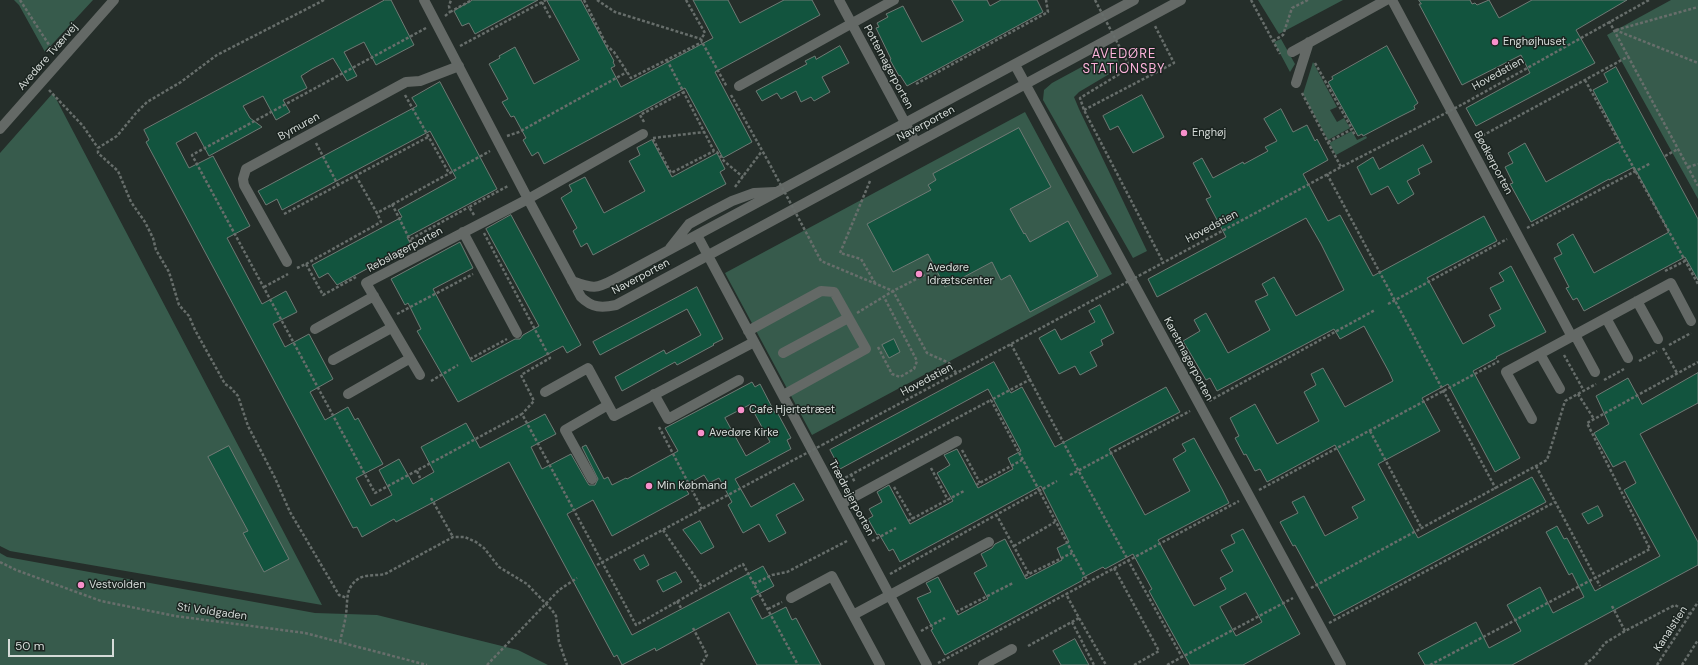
<!DOCTYPE html>
<html>
<head>
<meta charset="utf-8">
<style>
	body { margin:0 }
	#map { position:relative; width:1698px; height:665px; overflow:hidden; background:#252e2a; font-family:"DM Sans",sans-serif }
	canvas { display:block }
	.scale { position:absolute; left:8px; top:639px; width:106px; height:18px; box-sizing:border-box; border:2px solid #d5dbd8; border-top:0; padding-left:5px; font-size:12px; line-height:14px; white-space:nowrap; color:#d5dbd8; -webkit-text-stroke:3px #1b2420; paint-order:stroke }
</style>
</head>
<body>
<div id="map">
<canvas width="1698" height="665"></canvas>
<div class="scale">50 m</div>
</div>
<script>
const g = document.querySelector('canvas').getContext('2d');
g.lineJoin = 'round';
function paint(path, color) { g.fillStyle = color; g.fill(path, 'evenodd'); }
function stroke(path, color, width, dash) { g.strokeStyle = color; g.lineWidth = width; g.lineCap = dash ? 'butt' : 'round'; g.setLineDash(dash || []); g.stroke(path); }
function label(font, color, halo, rows, align = 'center') {
  g.font = font + ' "DM Sans",sans-serif'; g.lineWidth = 3; g.setLineDash([]); g.textBaseline = 'middle'; g.strokeStyle = halo; g.fillStyle = color; for (const [text, x, y, turn = 0] of rows) {
    g.save(); g.translate(x, y); g.rotate((+turn || 0) * Math.PI / 180); g.textAlign = isNaN(turn) ? turn : align; if (halo) g.strokeText(text, 0, 0); g.fillText(text, 0, 0); g.restore();
  }
}
paint(new Path2D(`
	M14 0H93L45 52 19 5Z
	M1258 0H1343L1279 34Z
	M1671 0H1698V199L1607 35Z
	M1281 39 1295 64 1290 72 1274 42Z
	M1113 50 1121 67 1079 92 1074 97 1079 109 1147 251 1133 258 1043 100 1044 90 1052 83Z
	M1313 62 1337 107 1330 110 1337 122 1344 118 1350 128 1328 140 1303 94Z
	M53 93 322 605 10 551 0 546V153Z
	M1025 112 1112 274 812 435 725 273Z
	M1352 131 1357 140 1366 136 1367 138 1336 155 1329 143Z
	M0 553 7 557 315 613 377 615 518 650 548 665H0Z`), '#375b4c');
const building = new Path2D(`
	M385 0H391L414 45 376 65 364 42 344 52 357 76 347 81 333 58 312 69 301 76 307 88 283 100 290 112 276 120 263 96 243 106 250 118 262 127 209 156 196 132 176 143 189 168 213 156 250 226 227 238 262 304 286 291 297 312 273 324 285 347 309 334 333 379 310 392 325 420 348 407 355 420 358 418 383 464 356 478 371 506 392 495 379 470 399 459 413 484 434 472 421 447 466 423 480 448 545 414 556 434 531 447 542 469 571 454 587 482 589 485H595L598 479 582 447 586 445 604 479 608 477 612 485 626 478 627 479 678 451 665 428 752 382 755 387 760 384 775 413 777 412 791 438 787 440 791 449 735 479 751 507 794 483 804 500 776 515 786 533 769 542 759 524 743 533 728 505 732 502 719 478 709 483 704 475 684 486 689 494 612 536 593 500 567 514 632 635 763 566 774 586 751 598 762 619 786 607 792 620 796 618 821 665H757L729 612 656 651 655 648 622 665 617 655 614 657 509 462 396 522 394 519 362 537 357 527 353 528 146 142 149 140 144 130ZM750 405 770 442 746 456 725 418Z
	M473 0H538L475 34 469 23 462 26 454 11Z
	M547 0H581L614 61 613 62 615 66 611 68 621 87 713 38 693 0H728L740 23 784 0H812L820 15 715 72 752 142 723 158 685 88 544 164 538 152 532 156 523 140 526 138 514 116 511 117 502 102 508 99 489 64 500 58 499 56 515 47 534 84 579 60Z
	M952 0H987L990 6 1001 0H1037L1043 12 907 86 900 75 899 76 890 60 891 59 876 28 879 27 877 23 888 17 886 14 903 6 922 42 963 21Z
	M1419 0H1470L1472 4 1475 3 1477 5 1489 0 1499 18 1532 0H1627L1576 30 1595 63 1476 126 1466 108 1530 73 1521 55 1462 85 1419 4H1421Z
	M840 46 849 63 822 77 830 92 814 101 811 97 801 102 796 91 781 99 777 93 762 101 756 91 807 64 805 61 815 56 816 59Z
	M1387 46 1418 103 1414 106 1415 109 1399 117 1363 136 1362 134 1358 136 1328 82 1333 79 1332 77Z
	M1616 67 1698 219V280L1685 257 1584 311 1577 298 1573 300 1566 288 1569 287 1554 258 1562 254 1557 244 1573 234 1594 273 1669 232 1645 187 1634 167 1609 180V179L1531 222 1510 184 1513 183 1505 167 1513 163 1508 153 1525 143 1546 182 1620 141 1593 90 1608 82 1604 74Z
	M440 82 497 189 407 237 411 245 337 285 328 273 319 278 312 265 402 217 398 210 456 178 430 131 282 210 277 199 266 205 258 191 417 106 412 98Z
	M1142 95 1164 137 1133 153 1118 126 1110 130 1103 116Z
	M1281 109 1293 132 1307 125 1315 141 1317 139 1328 160 1303 174 1328 221 1340 215 1373 276 1484 216 1497 241 1427 278 1463 344 1495 326 1489 315 1501 309 1490 288 1504 281 1499 273 1511 266 1546 332 1496 357 1497 358 1473 371 1520 458 1495 472 1448 384 1422 398 1440 431 1378 464 1418 538 1532 477 1546 502 1334 616 1295 545 1293 546 1280 522 1298 513 1292 502 1304 496 1325 536 1358 518 1352 507 1365 500 1335 445 1267 482 1260 469 1255 471 1246 454 1244 455 1235 438 1239 436 1230 418 1255 404 1277 444 1319 421 1304 392 1316 385 1311 374 1323 368 1345 407 1393 381 1389 372 1364 326 1340 339 1334 329 1217 391 1210 378 1206 380 1183 341 1200 331 1194 320 1206 313 1228 353 1270 330 1255 301 1268 295 1262 284 1274 277 1296 316 1344 290 1321 244 1306 218 1157 297 1148 279 1226 237 1206 199 1211 197 1193 163 1202 158 1213 178 1243 162 1244 164 1268 151 1265 147 1277 141 1264 119Z
	M1019 128 1051 187 1010 209 1024 234 1025 233 1030 242 1068 221 1098 276 1030 312 1010 275 1001 280 992 262 945 287 928 254 893 272 867 224 931 190 928 185 936 180 933 174Z
	M652 140 672 177 717 153 725 169 720 172 726 184 593 255 587 243 581 247 573 231 577 228 561 198 572 191 569 185 585 177 604 213 645 191 629 161 640 155 637 148Z
	M1423 145 1432 162 1418 169 1420 174 1407 181 1414 194 1398 204 1388 186 1371 195 1357 167 1373 157 1379 169Z
	M511 215 581 345 567 353 563 346 458 402 417 331 421 329 408 303 405 305 391 279 460 242 473 268 433 289 472 362 515 339H520L523 335 539 326 486 229Z
	M697 287 723 339 713 344 714 345 677 365 675 362 622 391 615 377 664 350 666 354 701 335 687 309 600 355 593 342Z
	M1100 305 1114 333 1101 340 1103 345 1090 352 1097 366 1080 375 1075 366 1059 374 1039 338 1055 329 1061 340 1095 322 1089 311Z
	M894 339 900 352 889 358 882 345Z
	M994 362 1011 393 1022 387 1055 447 1166 387 1180 412 1109 449 1145 515 1190 491 1173 459 1186 451 1182 444 1194 438 1222 489 1229 503 1158 540 1194 606 1226 589 1220 578 1233 571 1221 550 1235 543 1231 535 1243 529 1300 634 1243 665H1190L1149 591 1152 589 1133 554 1105 569 1103 567 1082 578 1083 580 945 655 931 630 933 629 917 598 931 592 926 583 938 577 958 615 988 599 974 573 987 566 981 554 992 548 995 544 1005 539 1026 579 1062 560 1057 548 1069 542 1041 486 900 562 893 549 889 551 879 534 877 535 868 519 873 516 869 509 882 502 877 492 889 485 910 524 953 501 937 473 950 465 944 455 957 449 978 488 1013 469 1008 458 1021 451 988 389 840 469 830 450ZM1246 593 1262 622 1236 636 1220 607Z
	M1698 373V403L1640 434 1698 542V565L1512 665H1425L1418 653 1476 622 1489 648 1521 631 1507 605 1540 587 1553 613 1584 597 1572 573 1569 575 1546 532 1557 526 1564 539 1567 538 1595 591 1660 556 1624 490 1636 483 1625 461 1613 467 1594 433 1609 424 1596 396 1628 378 1642 404Z
	M229 446 289 559 264 572 243 533 248 531 208 457Z
	M1598 506 1603 516 1588 524 1582 514Z
	M700 521 714 547 701 554 683 530Z
	M644 555 649 565 640 570 634 560Z
	M676 572 682 582 663 592 657 581Z
	M1075 639 1089 665H1061L1053 651Z`);
paint(building, '#12543e');
stroke(building, '#6f7a75', 1);
stroke(new Path2D(`
	M20 0 53 51
	M324 0 217 55 181 82 147 102 136 113 117 136 98 148V153L118 171 131 202 145 222 153 238 156 250 169 272 179 305 189 316 195 330 225 384 231 388 238 396 248 426 275 478 290 512 339 595 347 598
	M584 0 607 46 614 52 631 78 702 42
	M597 0 615 12 701 39
	M686 0 705 33 701 39 702 42 727 87
	M1251 0 1280 54
	M542 2 551 19
	M450 12 472 0
	M445 16 450 12 449 6 451 0
	M1609 21 1698 186
	M426 28 192 155 375 493 522 414 636 625 743 564 798 665
	M1615 30 1698 63
	M1616 30 1698 7
	M1273 41 1283 35 1292 8 1308 0
	M460 46 546 0
	M667 60 714 151 717 152 724 161 743 177
	M1128 63 1126 70 1080 98 1084 110 1163 262
	M1315 63 1352 129
	M1585 80 1698 284
	M916 84 1048 12 1046 0
	M49 90 83 126 98 148
	M1302 93 1341 167
	M405 95 449 173
	M731 95 768 161
	M1463 104 1649 0
	M1084 110 1174 63 1155 26
	M644 122 640 115 684 92
	M507 136 519 132 627 72
	M653 138 704 132
	M1478 138 1629 56
	M653 139 671 173 714 151
	M1328 142 1352 129 1355 136
	M316 143 338 185
	M1665 156 1678 149
	M1688 167 1698 164
	M1327 174 1496 489
	M356 176 377 213 490 151
	M870 181 840 253 861 259 875 283
	M735 187 762 151
	M392 204 413 246
	M284 214 428 137
	M474 215 469 207 508 186
	M1527 228 1651 163
	M484 233 550 358 521 375 534 401 522 414
	M808 236 821 261 893 291 927 353 949 363 956 373
	M411 239 469 207
	M306 264 381 222 377 213
	M297 268 306 264 323 295 356 277
	M1665 271 1685 261
	M1144 273 1341 167 1419 127
	M264 287 288 274
	M1388 304 1507 239
	M857 313 893 291 932 271
	M397 314 473 274
	M1011 344 1078 470 1182 657 1293 598
	M1669 345 1691 333
	M878 347 892 374 900 377 914 369 917 361 884 297
	M1663 348 1677 373
	M1564 355 1584 391
	M470 359 507 339
	M1639 361 1657 351
	M1031 379 991 400 1088 582
	M1604 380 1624 369
	M431 381 458 365
	M1578 394 1594 419
	M1209 401 1375 310
	M659 427 702 509
	M1370 431 1422 529
	M822 445 1099 297
	M962 450 980 483
	M1536 466 1600 586
	M931 468 948 500
	M417 471 420 478
	M851 474 855 483
	M1070 475 1190 411
	M841 480 991 400
	M976 485 1022 460
	M894 487 913 519
	M1259 490 1499 361
	M431 498 453 537
	M996 514 1029 574
	M908 521 964 491
	M663 530 702 587
	M872 541 896 528
	M1014 546 1055 522
	M0 562 16 570 101 601 175 616 305 633 427 665
	M597 565 786 464
	M1114 568 1159 651 1134 665
	M890 574 1057 481
	M1025 576 1072 553
	M754 584 772 575 787 572 847 541
	M1311 588 1547 460 1565 401 1596 384
	M677 601 681 608
	M1612 606 1625 631 1675 605 1690 614
	M768 609 782 602
	M956 612 1013 583
	M1079 618 1106 665
	M1072 622 1094 665
	M1329 623 1555 502
	M693 628 707 655 701 665
	M921 631 945 618
	M340 642C342 632 345 623 346 614 348 600 345 588 358 579 365 574 377 576 385 574L453 537H465L476 542 484 548 499 567 527 584 552 610 556 616 559 642 567 665
	M1028 646 1079 618 1066 594
	M938 663 1239 501
	M487 665 559 590 577 578
	M1167 665 1182 657
	M1430 665 1650 549 1587 423 1698 362
	M1585 665 1595 656 1605 643 1625 631
	M1657 665 1698 602
	M1682 665 1698 640`), '#676e6b', 2.5, [3, 2]);
stroke(new Path2D(`
	M424 0 528 199 581 297C592 308 602 308 616 305L1181 0
	M839 0 916 143
	M1392 0 1572 337
	M1292 52 1386 0
	M1015 65 1341 665
	M1296 83 1309 42
	M739 86 894 0
	M0 129 114 0
	M463 232 517 333
	M697 235 927 665
	M670 248 689 224 709 213 732 201 754 193 775 192
	M287 262 244 185 243 179 246 169 406 82 420 81 459 66
	M572 281C593 289 596 289 615 279L1134 0
	M1637 301 1658 339
	M1606 318 1628 358
	M315 329 374 296
	M748 331 821 291 834 292 866 349 783 395
	M1575 335 1595 372
	M783 353 848 318
	M1540 354 1560 389
	M333 360 391 328
	M420 375 366 283 528 199 643 134
	M545 392 588 368 614 416 754 342
	M348 394 409 359
	M654 394 668 419 739 380
	M1532 419 1506 372 1671 283 1691 321
	M592 479 565 430 608 405
	M841 504 957 441
	M791 598 832 576 880 665
	M853 615 989 542
	M983 665 1012 649`), '#646966', 10);
stroke(new Path2D(`
	M1095 0 1128 63
	M1419 127 1463 104
	M768 161 808 236
	M1099 297 1144 273
	M786 464 822 445`), '#676e6b', 2.5, [3, 2]);
for (const [x, y, r, color] of [
	[1495,42,4,"#f890cb"],
	[1184,133,4,"#f890cb"],
	[919,274,4,"#f890cb"],
	[741,410,4,"#f890cb"],
	[701,433,4,"#f890cb"],
	[649,486,4,"#f890cb"],
	[81,585,4,"#f890cb"]
]) { const dot = new Path2D(); dot.arc(x, y, r, 0, 2 * Math.PI); g.fillStyle = color; g.fill(dot); stroke(dot, '#1b2420', 1.5); }
label('11px', '#d5dbd8', '#1b2420', [
	["Enghøjhuset",1503,42],
	["Enghøj",1192,133],
	["Avedøre",927,268],
	["Idrætscenter",927,281],
	["Cafe Hjertetræet",749,410],
	["Avedøre Kirke",709,433],
	["Min Købmand",657,486],
	["Vestvolden",89,585]
], 'left');
label('11px', '#d5dbd8', '#1b2420', [
	["Avedøre Tværvej",48,57,-49],
	["Pottemagerporten",888,67,62],
	["Hovedstien",1498,74,-29],
	["Naverporten",926,124,-28],
	["Bymuren",299,127,-29],
	["Bødkerporten",1493,163,62],
	["Hovedstien",1212,227,-28],
	["Rebslagerporten",405,250,-28],
	["Naverporten",641,277,-28],
	["Karetmagerporten",1188,359,62],
	["Hovedstien",927,380,-28],
	["Trædrejerporten",851,498,62],
	["Sti Voldgaden",212,612,8],
	["Kanalstien",1671,629,-57]
]);
g.letterSpacing = '1px';
label('13px', '#fcb2da', '#1b2420', [
	["AVEDØRE",1124,55],
	["STATIONSBY",1124,70]
]);
g.letterSpacing = '0px';
</script>
</body>
</html>
